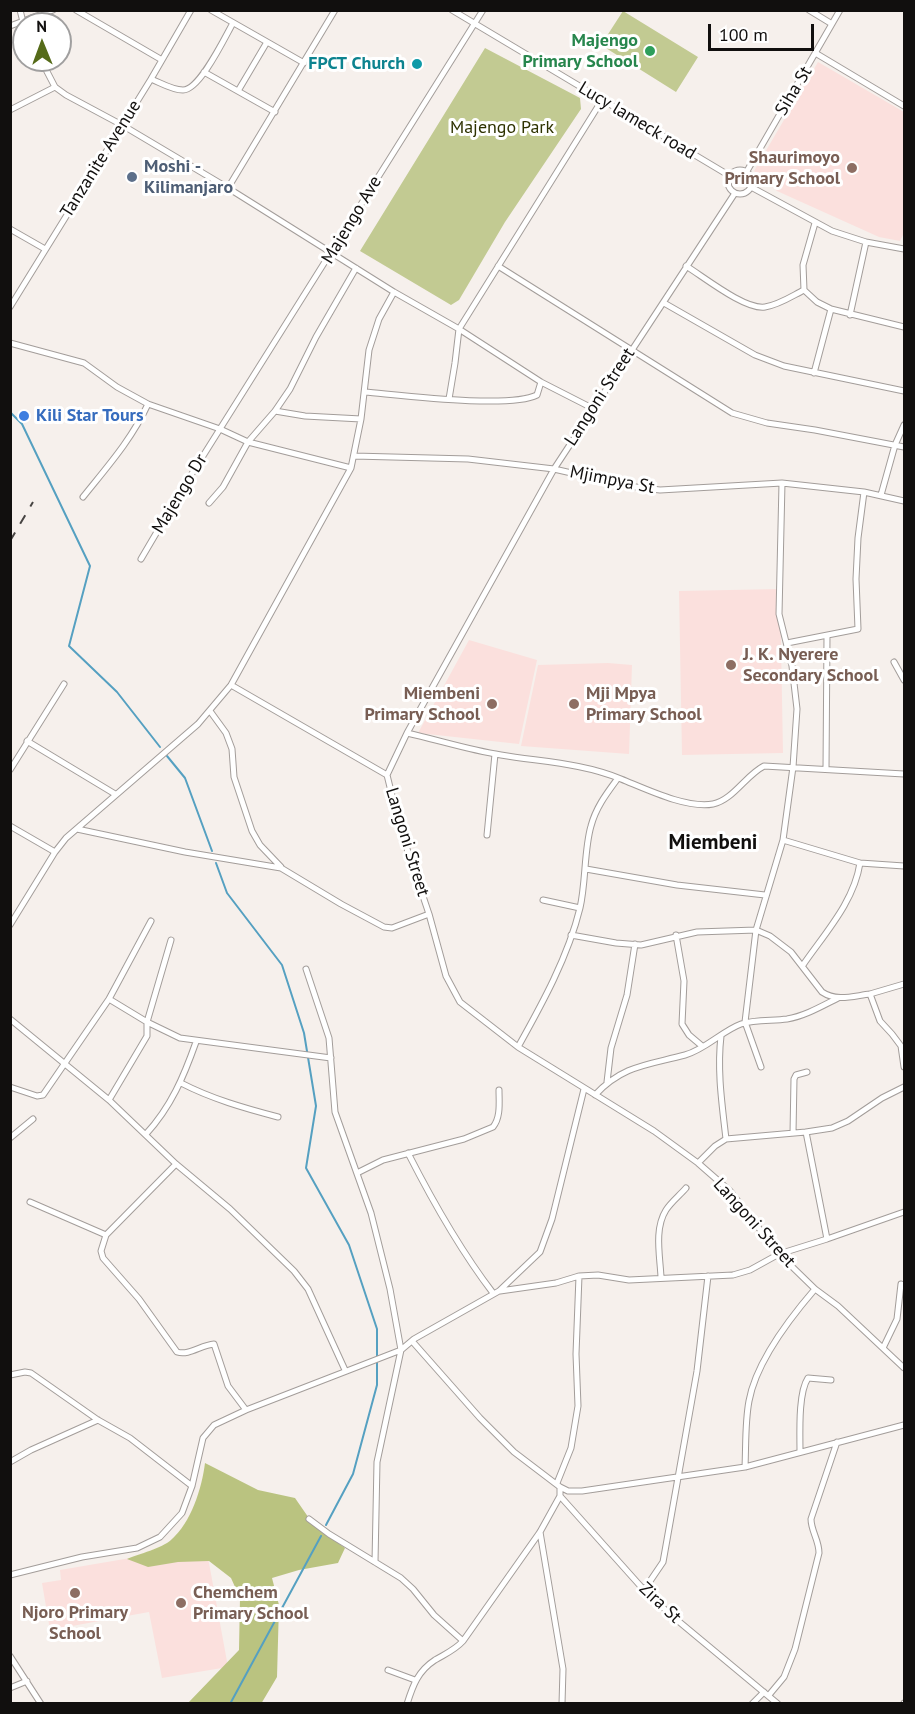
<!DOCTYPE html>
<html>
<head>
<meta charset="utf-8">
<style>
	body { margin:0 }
	#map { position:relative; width:915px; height:1714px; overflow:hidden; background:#f6f0ec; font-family:"PT Sans",sans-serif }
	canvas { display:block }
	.frame { position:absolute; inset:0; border:12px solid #110f0e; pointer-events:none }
	.north { position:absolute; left:12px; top:12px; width:60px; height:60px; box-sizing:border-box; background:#fff; border:2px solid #a09f9f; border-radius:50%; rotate:359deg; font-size:16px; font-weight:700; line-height:24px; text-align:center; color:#110f0e }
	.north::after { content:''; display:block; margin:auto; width:21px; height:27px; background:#556b19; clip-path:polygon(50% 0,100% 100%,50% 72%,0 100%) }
	.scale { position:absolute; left:708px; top:24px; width:106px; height:27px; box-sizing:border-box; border:3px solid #110f0e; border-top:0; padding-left:8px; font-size:18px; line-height:21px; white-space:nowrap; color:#110f0e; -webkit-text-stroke:4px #fff; paint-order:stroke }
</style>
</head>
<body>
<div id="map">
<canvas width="915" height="1714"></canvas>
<div class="frame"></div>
<div class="north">N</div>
<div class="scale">100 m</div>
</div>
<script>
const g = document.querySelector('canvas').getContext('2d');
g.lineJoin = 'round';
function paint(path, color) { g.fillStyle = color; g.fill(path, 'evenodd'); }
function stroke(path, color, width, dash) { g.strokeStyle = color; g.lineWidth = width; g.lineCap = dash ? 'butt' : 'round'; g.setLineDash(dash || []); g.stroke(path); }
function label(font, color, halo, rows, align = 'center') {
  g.font = font + ' "PT Sans",sans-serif'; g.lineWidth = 6; g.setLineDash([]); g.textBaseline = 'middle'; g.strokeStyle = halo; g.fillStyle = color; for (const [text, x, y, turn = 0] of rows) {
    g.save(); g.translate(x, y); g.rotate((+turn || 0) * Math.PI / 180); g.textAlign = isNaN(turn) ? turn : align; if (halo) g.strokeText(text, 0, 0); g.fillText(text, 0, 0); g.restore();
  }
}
paint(new Path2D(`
	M818 62 904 112V233L900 241 879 237 777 191 754 171Z
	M780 589 783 753 682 755 679 591Z
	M469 640 537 660 519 744 418 733Z
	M608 663 632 665 629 754 521 746 538 665Z
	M207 1552 228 1667 162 1678 149 1612 50 1630 42 1583 61 1580 60 1570 142 1556Z`), '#fbe0dd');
paint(new Path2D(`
	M623 11 698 57 676 92 601 45Z
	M485 48 580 98 581 109 505 222 459 300 451 305 360 251Z`), '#c2ca92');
paint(new Path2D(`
	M205 1463 258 1490 295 1498 313 1524 345 1548 338 1563 299 1570 272 1578 279 1605 277 1677 261 1704 188 1703 239 1650 240 1598 231 1578 209 1561 178 1562 148 1567 127 1559C139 1554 162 1548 171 1540 191 1523 202 1488 205 1463Z`), '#bac380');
stroke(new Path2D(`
	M10 412 22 424 90 566 69 646 117 692 160 747
	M167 756 185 778 212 851
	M216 863 227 893 282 965 304 1033 316 1106 306 1168 349 1245 377 1329V1385L353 1474 326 1525
	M230 1704 321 1536`), '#55a0c1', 2);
const street = new Path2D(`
	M20 10 24 26
	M76 10 162 60
	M211 10 304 63
	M452 10 730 176
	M809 10 832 24
	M10 26 53 10
	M817 54 904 106
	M41 60 55 87 66 95 122 125 228 188 394 292 459 329 541 382 592 408
	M204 72 275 112
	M151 79C161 83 172 90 183 90 200 90 225 37 233 23
	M238 91 267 42
	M10 110 55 87
	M728 182a12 12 0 1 1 24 0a12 12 0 1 1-24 0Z
	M747 171 840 10
	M751 187 832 231 866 242 904 249
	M228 188 335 10
	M735 193 554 469 407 733 387 775 400 828 429 914 446 976 460 1002 518 1047 654 1131 698 1163 730 1191 779 1254 815 1289 838 1306 904 1368
	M815 223 803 265 804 290 817 302 831 309 904 327
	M10 229 45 249
	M498 266 732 413 767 423 815 430 904 447
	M686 266C704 277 745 310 765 307 779 305 792 296 804 290
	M664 303 755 355 784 366 904 391
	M10 307 151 79 191 10
	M850 315 866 242
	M10 343 84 363 117 387 148 404 220 429 248 442 351 468
	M814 373 831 309
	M365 392C400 395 509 409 537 395L541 382
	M449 399 455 363 459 329 602 100
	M275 411 305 416 361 419
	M354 456 468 459 554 469 628 486 660 490 782 483 864 492 904 501
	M881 495 895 445 904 425
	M83 497C107 467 132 439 148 404
	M209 503 223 487 248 442 275 411 290 389 316 337 356 268
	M141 559 181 491 483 10
	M787 643 858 629 856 579 858 538 864 492
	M894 662 904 680
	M231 685 387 775
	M210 711 226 733 232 749 234 777 252 831 260 845 281 867
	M407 733C438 740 469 750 501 755 543 762 582 763 621 779 646 789 687 809 713 804 733 800 746 775 764 766L904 774
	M27 741 115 794
	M826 769 827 636
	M10 770 64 684
	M10 826 55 852
	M77 829 185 852 281 868 341 904 384 927 392 928 429 914
	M487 835 495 754
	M783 840 860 863 904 866
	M586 869 677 885 765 895
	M543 900 580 908
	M10 925 55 852 66 838 198 724 231 685 351 468 361 419 369 350 379 319 394 292
	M571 935 616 943 641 945 697 932 756 930 770 936 791 952 822 992C837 1002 853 996 870 994L880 1021 892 1034 901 1046 904 1067
	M676 935 684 981 682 1024 689 1035 702 1046
	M803 965C825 933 854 902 860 863
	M306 969 329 1038 335 1112 371 1213 390 1289 401 1350 377 1462 375 1562
	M870 994 904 984
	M109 999 147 1022 180 1038 331 1058
	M10 1019 109 1100 176 1164 230 1209 294 1271 308 1289 345 1370
	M721 1036C717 1071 722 1104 726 1139
	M518 1047C542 1004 568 957 580 908 586 882 584 850 591 826 596 807 607 793 618 778
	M761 1067 745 1022 756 930 783 840 793 767 797 709 792 666 779 614 782 483
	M607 1082 611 1048 627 995 635 944
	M181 1083C212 1099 244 1108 278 1117
	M10 1087 37 1096 43 1095 109 999 151 921
	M595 1095C623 1065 648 1065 685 1055 706 1049 722 1031 741 1024 755 1019 773 1021 787 1019 805 1016 822 1006 838 998
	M109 1100 147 1036V1022L171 940
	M806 1132 827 1239
	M793 1133 794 1079 796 1075 807 1072
	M146 1134C171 1107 184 1076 196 1042
	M10 1138 33 1119
	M408 1153C433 1202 460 1250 493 1293
	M698 1163 715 1146 726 1139 806 1132 832 1128 848 1121 882 1098 904 1087
	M176 1164 106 1235 101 1251 103 1258 139 1299 177 1352C189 1356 201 1345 214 1344L228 1386 246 1410
	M357 1173 383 1160 464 1139 493 1127C501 1117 499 1102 499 1090
	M30 1202 106 1235
	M661 1277C660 1256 654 1229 666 1210 671 1202 680 1195 686 1188
	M500 1291 556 1283 579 1276 598 1275 629 1280 733 1275 750 1270 779 1254 827 1239 904 1212
	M412 1341 480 1418 514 1452 560 1487 568 1491H582L745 1467 904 1425
	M883 1348 897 1319 901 1284
	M10 1375 25 1372 31 1373 98 1420 130 1438 192 1486
	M800 1452C800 1433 798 1393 808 1378L831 1380
	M10 1462 31 1450 98 1420
	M745 1467C746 1445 745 1422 749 1401 756 1362 790 1318 815 1289
	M557 1483 571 1448 578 1406 576 1354 579 1276
	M560 1487V1496L644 1590 671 1615 778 1704
	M309 1519 329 1534 401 1578 413 1589 434 1615 463 1641
	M540 1532 563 1669 562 1704
	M10 1575 82 1557 137 1548 160 1537 182 1513 192 1486 203 1438 214 1425 246 1410 401 1350 414 1339 499 1291 540 1252 552 1219 584 1089
	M644 1590 663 1562 665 1551 697 1371 708 1276
	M10 1656 41 1704
	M388 1670 415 1680
	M10 1688 27 1681
	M769 1695 784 1677 795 1649 819 1553C819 1540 811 1531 811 1519L837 1442
	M407 1704C413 1685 418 1671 435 1660 445 1654 455 1650 463 1641L540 1532 560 1496
	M752 1704 764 1692
	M904 1704V1703`);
stroke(street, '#a39d9a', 7);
stroke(street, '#fff', 5);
stroke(new Path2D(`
	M10 541 33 502`), '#474442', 2, [10, 10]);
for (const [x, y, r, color] of [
	[650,51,6,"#2e9e5b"],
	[417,64,6,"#0f9aa8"],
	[852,168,6,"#8d6e63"],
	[132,177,6,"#5c6f8a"],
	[24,416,6,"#3f7fe0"],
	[731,665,6,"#8d6e63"],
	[492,704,6,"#8d6e63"],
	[574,704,6,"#8d6e63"],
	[75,1593,6,"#8d6e63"],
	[181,1603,6,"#8d6e63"]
]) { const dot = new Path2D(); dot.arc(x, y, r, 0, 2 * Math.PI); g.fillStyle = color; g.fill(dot); stroke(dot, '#fff', 2); }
label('bold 18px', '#27864d', '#fff', [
	["Majengo",638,41],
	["Primary School",638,62]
], 'right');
label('bold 18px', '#0d838f', '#fff', [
	["FPCT Church",405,64]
], 'right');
label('18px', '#110f0e', '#fff', [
	["Siha St",794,91,-59],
	["Lucy lameck road",637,121,31],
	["Tanzanite Avenue",101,159,-58],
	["Majengo Ave",352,220,-59],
	["Langoni Street",600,397,-57],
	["Mjimpya St",612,480,11],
	["Majengo Dr",180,494,-59],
	["Langoni Street",407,842,73],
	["Langoni Street",754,1223,48],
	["Zira St",660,1603,43]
]);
label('18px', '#2e3200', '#fff', [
	["Majengo Park",502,128]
]);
label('bold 18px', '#785e54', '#fff', [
	["Shaurimoyo",840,158,"right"],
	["Primary School",840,179,"right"],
	["J. K. Nyerere",743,655],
	["Secondary School",743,676],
	["Miembeni",480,694,"right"],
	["Primary School",480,715,"right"],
	["Mji Mpya",586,694],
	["Primary School",586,715],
	["Chemchem",193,1593],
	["Primary School",193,1614],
	["Njoro Primary",75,1613,"center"],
	["School",75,1634,"center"]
], 'left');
label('bold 18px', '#4e5e75', '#fff', [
	["Moshi -",144,167],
	["Kilimanjaro",144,188]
], 'left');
label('bold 18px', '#366cbe', '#fff', [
	["Kili Star Tours",36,416]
], 'left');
label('bold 21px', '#110f0e', '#fff', [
	["Miembeni",713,843]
]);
</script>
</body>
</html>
